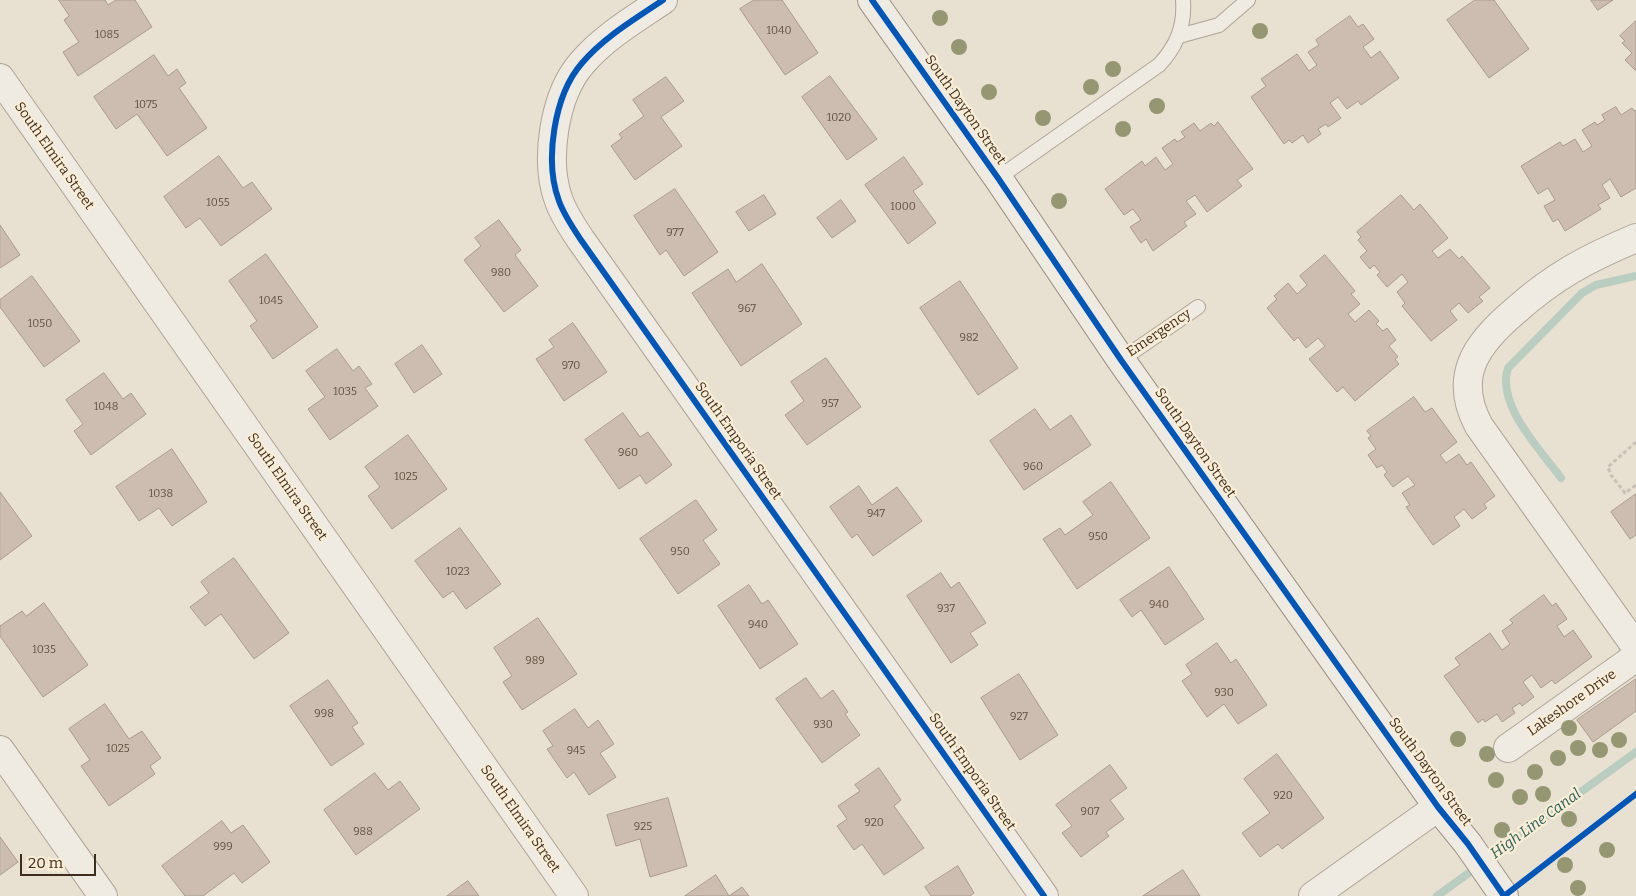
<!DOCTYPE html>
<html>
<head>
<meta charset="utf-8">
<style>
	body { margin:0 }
	#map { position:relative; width:1636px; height:896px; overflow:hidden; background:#e8e0d0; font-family:Bitter,serif }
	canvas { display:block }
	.scale { position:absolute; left:20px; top:854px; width:76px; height:22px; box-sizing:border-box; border:2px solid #3e2c1e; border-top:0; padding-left:6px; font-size:15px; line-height:18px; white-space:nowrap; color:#3e2c1e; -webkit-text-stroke:4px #f9edd6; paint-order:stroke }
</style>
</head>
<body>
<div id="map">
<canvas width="1636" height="896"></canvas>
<div class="scale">20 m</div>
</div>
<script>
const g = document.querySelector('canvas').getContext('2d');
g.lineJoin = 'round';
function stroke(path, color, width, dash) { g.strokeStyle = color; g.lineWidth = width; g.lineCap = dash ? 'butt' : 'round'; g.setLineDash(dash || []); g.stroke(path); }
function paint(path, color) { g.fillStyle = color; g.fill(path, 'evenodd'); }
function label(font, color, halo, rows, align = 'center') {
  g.font = font + ' Bitter,serif'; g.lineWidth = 4.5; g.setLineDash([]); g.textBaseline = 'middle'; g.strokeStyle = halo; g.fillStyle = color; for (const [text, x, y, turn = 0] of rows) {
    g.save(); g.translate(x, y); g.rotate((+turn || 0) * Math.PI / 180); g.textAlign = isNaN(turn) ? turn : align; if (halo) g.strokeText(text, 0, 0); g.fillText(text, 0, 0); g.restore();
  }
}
stroke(new Path2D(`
	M1561 478C1540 449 1496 405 1508 368L1582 293 1596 285 1636 276
	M1437 896 1636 752`), '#bacdc1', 8);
const building = new Path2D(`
	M59 0H105L108 5 116 0H135L152 27 78 76 63 52 79 42 64 20 69 16Z
	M754 0H782L818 53 785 75 740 9Z
	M1475 0H1494L1529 49 1489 78 1447 20Z
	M1591 0H1613L1598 10Z
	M1350 16 1358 27 1363 24 1374 39 1363 47 1371 58 1380 51 1399 78 1361 105 1358 101 1347 109 1338 97 1330 103 1341 118 1328 127 1326 124 1318 129 1321 134 1308 143 1303 135 1292 143 1289 140 1284 144 1251 97 1266 86 1261 79 1297 54 1309 71 1317 65 1308 52 1319 45 1316 40Z
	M1636 21V71L1625 60 1632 53 1622 43 1625 41 1620 36Z
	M154 55 168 76 177 69 186 83 179 88 207 128 167 156 137 114 116 129 94 97Z
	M830 76 877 139 847 160 802 97Z
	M666 77 684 101 661 117 682 146 635 180 611 146 622 138 619 134 644 116 633 100Z
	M1616 107 1621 115 1632 108 1634 111 1636 110V188L1621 197 1610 179 1602 185 1610 198 1598 205 1601 209 1565 231 1558 219 1553 222 1544 206 1555 200 1548 188 1538 194 1521 166 1560 142 1563 146 1575 139 1583 152 1592 146 1582 130 1595 122 1597 125 1605 120 1602 115Z
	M1218 122 1253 169 1237 180 1242 186 1207 212 1195 195 1186 201 1196 214 1184 222 1187 226 1153 251 1146 239 1141 243 1130 227 1141 220 1133 209 1124 215 1105 189 1142 161 1145 166 1156 157 1165 170 1173 164 1162 148 1175 139 1177 142 1185 137 1181 132 1194 123 1200 131 1211 123 1214 126Z
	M219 156 243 188 252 182 272 209 221 246 200 218 186 228 164 197Z
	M904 157 923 184 913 191 936 223 908 244 865 185Z
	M675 189 718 252 684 276 666 250 660 255 634 216Z
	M764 195 776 214 749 231 736 212Z
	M1401 195 1414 210 1420 204 1448 238 1432 251 1438 258 1450 249 1459 259 1462 256 1490 288 1479 297 1483 301 1468 313 1459 303 1450 311 1457 320 1431 341 1402 306 1405 303 1397 292 1408 282 1402 274 1387 287 1377 275 1380 272 1374 265 1370 269 1360 257 1367 251 1358 240 1361 237 1357 232Z
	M841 200 856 221 832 238 817 218Z
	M499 220 521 250 515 255 538 286 504 312 464 260 481 246 475 238Z
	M0 225 20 255 0 268Z
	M266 254 318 327 273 359 250 326 257 321 229 281Z
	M1325 255 1355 291 1351 294 1360 304 1348 314 1355 322 1369 310 1379 321 1376 324 1383 331 1387 328 1396 340 1389 346 1398 357 1395 359 1399 364 1355 401 1343 387 1337 392 1309 359 1325 346 1318 338 1306 348 1298 337 1294 341 1267 308 1277 299 1274 296 1288 283 1297 294 1307 285 1300 276Z
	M762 264 802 324 741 366 692 293 728 269 736 282Z
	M32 276 80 341 44 367 0 307V300Z
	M960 281 1018 368 978 395 920 308Z
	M573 323 607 372 564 401 536 359 554 347 549 340Z
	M422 345 442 374 414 393 395 364Z
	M337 349 353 371 359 366 372 384 365 388 378 406 330 440 308 409 325 397 306 371Z
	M826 358 861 407 807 445 785 415 804 401 791 382Z
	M104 373 123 399 131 393 146 414 91 455 74 431 83 424 66 400Z
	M1414 397 1425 412 1432 408 1457 442 1440 455 1446 463 1459 454 1467 465 1471 462 1495 496 1484 504 1487 508 1472 519 1464 509 1454 517 1460 526 1433 545 1406 507 1410 505 1402 493 1415 485 1408 476 1393 487 1384 475 1387 472 1382 465 1377 468 1368 455 1376 449 1368 438 1371 436 1367 431Z
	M1035 409 1050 430 1071 415 1091 445 1024 490 990 441Z
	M623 413 640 437 648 432 672 465 646 484 640 475 619 489 585 440Z
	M408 435 447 489 392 529 368 496 380 487 365 467Z
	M172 449 207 502 172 526 159 508 139 521 116 487Z
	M1111 482 1150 538 1077 589 1043 539 1060 528 1065 535 1093 515 1083 502Z
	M859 486 872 505 897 487 922 521 873 556 857 534 852 538 830 507Z
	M0 492 32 536 0 560Z
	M1636 494V535L1630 539 1611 512Z
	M696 500 717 530 703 540 720 564 678 594 640 539Z
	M460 528 501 584 466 609 453 591 443 598 415 561Z
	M234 558 289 633 254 659 221 614 205 626 190 607 209 593 201 582Z
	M1169 567 1204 619 1165 645 1141 610 1132 617 1120 600Z
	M941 573 951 588 959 582 986 623 970 633 978 645 951 663 907 596Z
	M749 585 762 604 768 600 798 644 760 669 718 606Z
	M1544 595 1552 606 1556 603 1567 619 1557 626 1564 637 1573 630 1592 657 1555 684 1552 680 1541 688 1532 675 1523 682 1534 697 1522 706 1520 703 1512 708 1515 713 1502 722 1497 714 1485 722 1483 719 1478 723 1444 676 1460 665 1455 658 1490 633 1502 650 1510 644 1502 631 1513 623 1510 620Z
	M44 603 88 665 43 697 0 636V626L22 611 26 616Z
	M538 618 577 674 522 710 503 682 512 676 494 648Z
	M1217 643 1231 663 1236 659 1267 705 1238 724 1224 704 1207 717 1182 681 1192 674 1186 665Z
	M1019 674 1058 735 1020 760 981 698Z
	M806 678 821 699 833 690 848 712 845 714 860 735 822 763 776 699Z
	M1636 679V711L1593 742 1577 720Z
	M328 680 358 723 352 727 364 744 331 766 290 706Z
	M105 704 129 739 142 731 161 758 150 766 155 774 109 806 81 766 90 760 69 729Z
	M575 709 588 728 598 720 614 744 600 753 616 777 589 795 574 772 567 778 547 749 553 746 543 731Z
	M1277 754 1324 818 1282 849 1278 844 1260 857 1242 833 1270 813 1244 779Z
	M1110 765 1127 788 1110 800 1124 819 1106 832 1109 836 1081 857 1062 833 1072 826 1056 805Z
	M879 768 901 800 894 806 924 848 884 875 862 844 854 850 837 826 847 819 838 806 860 791 855 785Z
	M375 773 388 790 400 781 420 809 356 855 324 810Z
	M668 798 687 866 650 877 640 839 616 846 607 815Z
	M222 821 231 833 243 825 270 862 242 883 234 873 203 896H185L162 866Z
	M0 837 18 862 0 875Z
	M958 866 974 893 970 896H931L925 887Z
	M1183 870 1200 896H1143Z
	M716 875 729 896 742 887 749 896H685Z
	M468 881 479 896H447Z`);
paint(building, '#ccbdb0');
stroke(building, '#a99b8e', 1);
const lane = new Path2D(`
	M1179 36 1219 25 1248 0
	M998 178 1159 65C1177 46 1185 26 1183 0
	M1121 360 1198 307`);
const street = new Path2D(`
	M663 0C635 19 604 37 582 63 554 95 544 161 559 201 564 215 573 228 581 240L1044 896
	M0 78 574 896
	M1636 238C1588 258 1554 276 1515 311 1477 343 1452 376 1479 426L1636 647
	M1508 748 1636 657
	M0 750 103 896
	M1313 896 1438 807`);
const secondary = new Path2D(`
	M872 0 998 178 1121 360 1438 807 1468 844 1504 896`);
stroke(lane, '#ada598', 16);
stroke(street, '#ada598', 30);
stroke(secondary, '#9d9488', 30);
stroke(new Path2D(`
	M1636 442 1608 467 1611 475 1625 493 1636 485`), '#c8c1b8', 3, [4, 2.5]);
stroke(lane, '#efeae2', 14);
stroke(street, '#efeae2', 28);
stroke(secondary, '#efeae2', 28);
stroke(new Path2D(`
	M663 0C635 19 604 37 582 63 554 95 544 161 559 201 564 215 573 228 581 240L1044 896
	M872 0 998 178 1121 360 1438 807 1468 844 1504 896
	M1504 896 1636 794`), '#0057b8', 6);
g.fillStyle = '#949771';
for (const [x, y] of [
	[940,18],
	[1260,31],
	[959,47],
	[1113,69],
	[1091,87],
	[989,92],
	[1157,106],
	[1043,118],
	[1123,129],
	[1059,201],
	[1569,728],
	[1458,739],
	[1619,740],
	[1578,748],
	[1600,750],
	[1487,754],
	[1558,758],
	[1535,772],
	[1496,780],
	[1543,794],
	[1520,797],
	[1569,819],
	[1502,830],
	[1607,850],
	[1565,865],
	[1578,888]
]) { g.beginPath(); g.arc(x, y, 8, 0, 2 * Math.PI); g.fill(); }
label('11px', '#625042', null, [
	["1040",779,31],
	["1085",107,35],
	["1075",146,105],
	["1020",839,118],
	["1055",218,203],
	["1000",903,207],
	["977",675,233],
	["980",501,273],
	["1045",271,301],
	["967",747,309],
	["1050",40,324],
	["982",969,338],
	["970",571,366],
	["1035",345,392],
	["957",830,404],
	["1048",106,407],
	["960",628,453],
	["960",1033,467],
	["1025",406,477],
	["1038",161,494],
	["947",876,514],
	["950",1098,537],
	["950",680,552],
	["1023",458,572],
	["940",1159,605],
	["937",946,609],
	["940",758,625],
	["1035",44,650],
	["989",535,661],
	["930",1224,693],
	["998",324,714],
	["927",1019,717],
	["930",823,725],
	["1025",118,749],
	["945",576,751],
	["920",1283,796],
	["907",1090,812],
	["920",874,823],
	["925",643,827],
	["988",363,832],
	["999",223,847]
]);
label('14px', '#3e2c1e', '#f9edd6', [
	["South Dayton Street",965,110,55],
	["South Elmira Street",54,156,55],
	["Emergency",1159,333,-34],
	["South Emporia Street",738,441,55],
	["South Dayton Street",1195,443,55],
	["South Elmira Street",287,487,55],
	["Lakeshore Drive",1572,703,-35],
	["South Emporia Street",972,772,55],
	["South Dayton Street",1430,772,54],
	["South Elmira Street",520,819,55]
]);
label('italic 15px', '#2c5f59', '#f9edd6', [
	["High Line Canal",1536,824,-36]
]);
</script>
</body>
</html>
